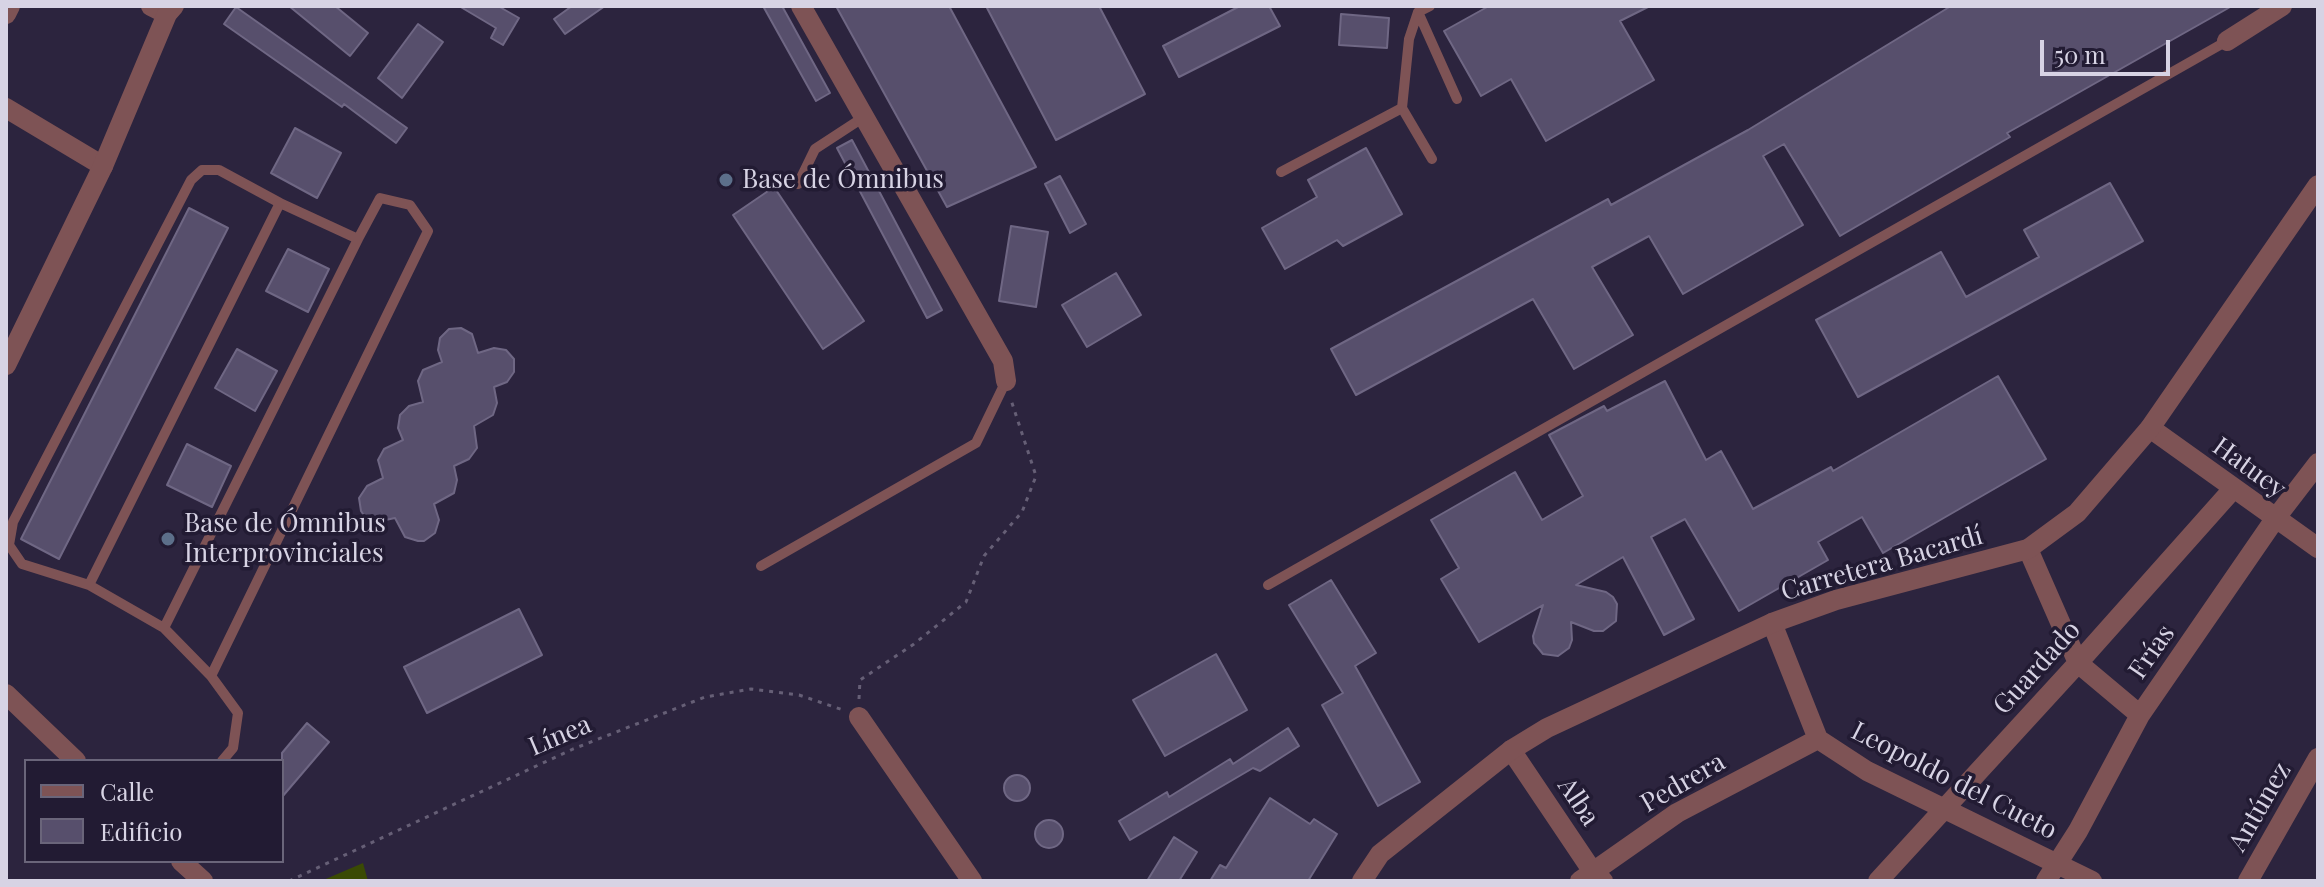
<!DOCTYPE html>
<html>
<head>
<meta charset="utf-8">
<style>
	body { margin:0 }
	#map { position:relative; width:2324px; height:887px; overflow:hidden; background:#2c243e; font-family:"Playfair Display",serif }
	canvas { display:block }
	.frame { position:absolute; inset:0; border:8px solid #d7d3e4; pointer-events:none }
	.legend { position:absolute; left:24px; top:759px; width:260px; height:104px; box-sizing:border-box; background:#221b33; border:2px solid #6a657a; margin:0; padding:10px 14px; list-style:none; font-size:24px; color:#d7d3e4 }
	.legend li { display:flex; align-items:center; gap:16px; height:40px }
	.legend b { width:40px; border:2px solid #6a657a }
	.scale { position:absolute; left:2040px; top:40px; width:130px; height:36px; box-sizing:border-box; border:4px solid #d7d3e4; border-top:0; padding-left:10px; font-size:24px; line-height:28px; white-space:nowrap; color:#d7d3e4; -webkit-text-stroke:6px #221b33; paint-order:stroke }
</style>
</head>
<body>
<div id="map">
<canvas width="2324" height="887"></canvas>
<div class="frame"></div>
<ul class="legend">
<li><b style="height:10px;background:#7e5355"></b>Calle</li>
<li><b style="height:22px;background:#574f6c"></b>Edificio</li>
</ul>
<div class="scale">50 m</div>
</div>
<script>
const g = document.querySelector('canvas').getContext('2d');
g.lineJoin = 'round';
function paint(path, color) { g.fillStyle = color; g.fill(path, 'evenodd'); }
function stroke(path, color, width, dash) { g.strokeStyle = color; g.lineWidth = width; g.lineCap = dash ? 'butt' : 'round'; g.setLineDash(dash || []); g.stroke(path); }
function label(font, color, halo, rows, align = 'center') {
  g.font = font + ' "Playfair Display",serif'; g.lineWidth = 7; g.setLineDash([]); g.textBaseline = 'middle'; g.strokeStyle = halo; g.fillStyle = color; for (const [text, x, y, turn = 0] of rows) {
    g.save(); g.translate(x, y); g.rotate((+turn || 0) * Math.PI / 180); g.textAlign = isNaN(turn) ? turn : align; if (halo) g.strokeText(text, 0, 0); g.fillText(text, 0, 0); g.restore();
  }
}
paint(new Path2D(`
	M363 863 368 881H321Z`), '#3a4a04');
const building = new Path2D(`
	M289 6H335L368 33 350 56Z
	M459 6H498L519 18 503 45 491 38 496 28Z
	M572 6H605L565 34 554 19Z
	M763 6H782L830 93 816 101Z
	M836 6H949L1036 167 947 207Z
	M986 6H1099L1145 94 1056 140Z
	M1240 6H1269L1280 26 1179 77 1163 46Z
	M1489 6H1650L1620 21 1654 80 1546 141 1511 79 1481 96 1444 31Z
	M1951 6H2232L2007 133 2010 137 1840 236 1784 144 1763 156 1803 225 1683 294 1649 236 1592 267 1633 335 1574 369 1533 299 1356 395 1331 349 1608 199 1611 205 1748 130Z
	M236 7 407 128 396 143 344 104 342 107 224 24Z
	M1341 14 1389 18 1387 48 1339 45Z
	M418 24 443 42 402 98 378 78Z
	M295 128 341 153 317 198 271 173Z
	M852 140 942 310 927 318 837 148Z
	M1366 148 1402 214 1343 246 1337 240 1285 269 1262 228 1317 197 1308 180Z
	M1060 176 1086 224 1070 233 1045 184Z
	M2110 183 2143 241 1858 397 1816 320 1941 252 1966 297 2039 257 2024 230Z
	M774 187 864 321 823 349 733 215Z
	M189 208 228 228 59 559 21 539Z
	M1011 226 1048 232 1036 307 999 301Z
	M288 249 329 269 308 312 266 291Z
	M1116 273 1141 315 1087 347 1062 305Z
	M461 328 472 334 478 353 494 348 506 350 514 359V372L507 382 494 387 497 403 493 415 474 426 477 448 469 459 454 466 457 480 454 493 434 504 439 520 435 533 424 541H418L405 537 395 518 376 522 365 517 361 511 359 498 367 486 383 478 378 460 384 449 403 440 398 428 400 415 409 406 423 402 418 381 423 370 442 362 438 350 440 338 449 329Z
	M237 349 277 371 255 411 215 388Z
	M1998 376 2046 459 1883 553 1862 517 1818 542 1828 560 1739 611 1685 519 1651 537 1694 619 1664 635 1623 557 1576 585 1606 592 1613 597 1617 604 1616 621 1603 631H1594L1571 622 1572 640 1569 648 1558 656 1543 654 1534 643 1533 636 1543 605 1479 642 1441 579 1459 568 1431 520 1515 472 1542 520 1583 496 1549 435 1604 406 1607 411 1665 381 1706 460 1721 451 1753 509 1831 467 1833 471Z
	M187 444 231 466 212 507 167 485Z
	M1331 580 1376 653 1355 666 1420 782 1378 806 1322 705 1343 693 1289 605Z
	M519 609 542 655 427 713 404 667Z
	M1216 654 1247 710 1165 756 1133 700Z
	M307 723 329 742 282 797V753Z
	M1288 728 1299 746 1260 771 1253 768 1130 840 1119 821 1167 792 1169 797 1230 759 1233 764Z
	M1004 788a13 13 0 1 1 26 0a13 13 0 1 1-26 0Z
	M1270 798 1310 824 1314 819 1337 834 1308 881H1210L1220 865 1226 868Z
	M1035 834a14 14 0 1 1 28 0a14 14 0 1 1-28 0Z
	M1174 837 1197 852 1179 881H1147Z`);
paint(building, '#574f6c');
stroke(building, '#6f6784', 2);
stroke(new Path2D(`
	M859 699 860 680 914 644 966 602 984 556 1022 512 1036 476 1011 400
	M289 881 573 749 705 697 751 689 799 695 843 710`), '#665f76', 3, [4, 6]);
stroke(new Path2D(`
	M1430 6 1418 12 1457 99
	M1418 12 1409 39 1402 108 1432 159
	M1281 172 1402 108
	M798 184 815 149 864 117
	M761 566 976 443 1006 381
	M89 585 280 203 219 170H202L191 180 13 522 9 545 22 564 89 585 164 628 211 676
	M1268 585 2227 41
	M164 628 358 239 280 203
	M222 761 233 748 238 713 211 676 428 231 410 205 380 198 358 239`), '#7e5355', 10);
stroke(new Path2D(`
	M151 6 167 14
	M801 6 1003 361 1006 381
	M6 14 10 6
	M2227 41 2282 6
	M6 108 103 166
	M2150 428 2318 548
	M2028 549 2078 663 2140 715
	M1772 623 1818 739 1867 771 2092 881
	M859 717 972 881
	M1511 750 1593 872 1603 881
	M1580 881 1677 813 1818 739
	M1878 881 2078 663 2233 489
	M2046 881 2078 831 2140 715 2275 519 2318 463
	M2248 881 2318 758`), '#7e5355', 20);
stroke(new Path2D(`
	M6 365 103 166 167 14 174 6
	M6 694 76 761
	M181 861 203 881
	M1362 881 1380 854 1511 750 1547 728 1772 623 1836 600 2028 549 2077 513 2150 428 2318 185`), '#7e5355', 20);
for (const [x, y, r, color] of [
	[726,180,8,"#5c6f8a"],
	[168,539,8,"#5c6f8a"]
]) { const dot = new Path2D(); dot.arc(x, y, r, 0, 2 * Math.PI); g.fillStyle = color; g.fill(dot); stroke(dot, '#221b33', 3); }
label('26px', '#d7d3e4', '#221b33', [
	["Base de Ómnibus",742,180],
	["Base de Ómnibus",184,524],
	["Interprovinciales",184,554]
], 'left');
label('26px', '#d7d3e4', '#221b33', [
	["Hatuey",2249,468,36],
	["Carretera Bacardí",1882,564,-16],
	["Frías",2152,652,-55],
	["Guardado",2037,668,-48],
	["Línea",560,736,-23],
	["Leopoldo del Cueto",1954,781,27],
	["Pedrera",1683,783,-30],
	["Alba",1578,802,56],
	["Antúnez",2260,807,-60]
]);
</script>
</body>
</html>
